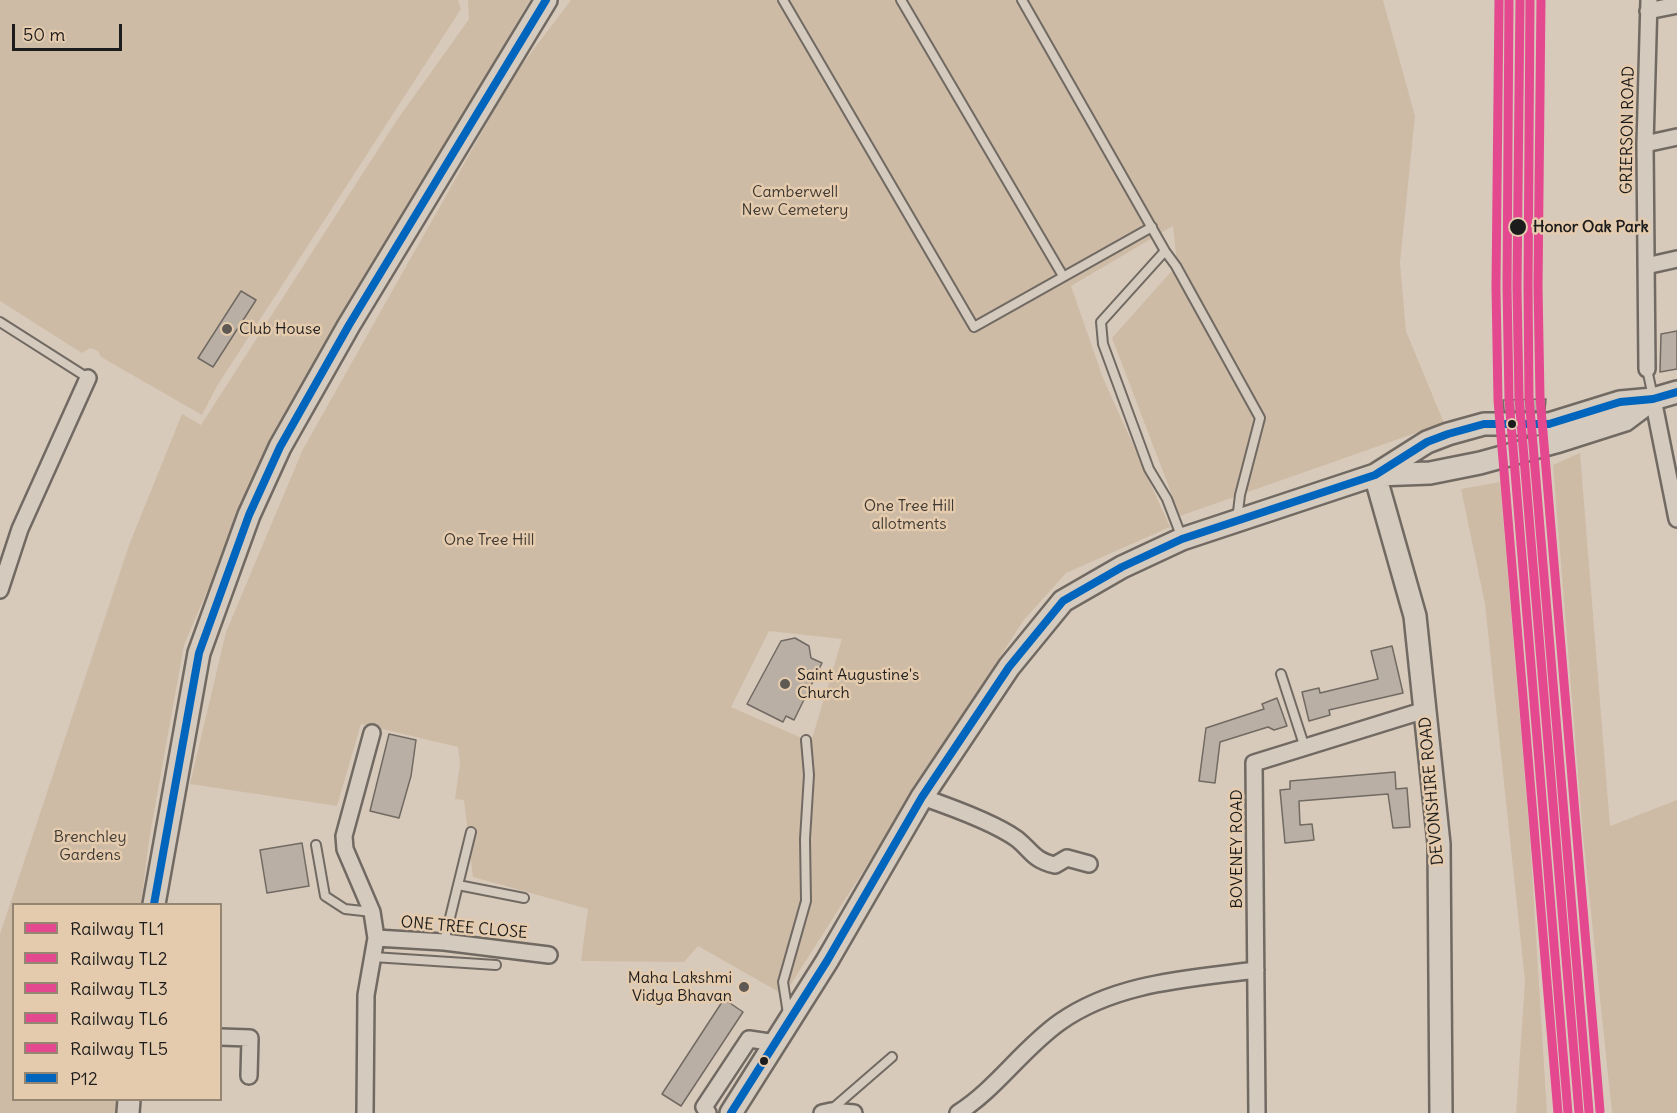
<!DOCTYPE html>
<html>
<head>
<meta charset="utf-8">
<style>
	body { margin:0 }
	#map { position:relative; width:1677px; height:1113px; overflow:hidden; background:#d8caba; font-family:Delius,sans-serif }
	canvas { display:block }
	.legend { position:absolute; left:12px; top:903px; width:210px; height:198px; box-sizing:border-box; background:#e5cbad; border:2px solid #958573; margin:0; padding:8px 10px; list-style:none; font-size:18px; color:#1c1c1c }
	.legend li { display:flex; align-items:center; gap:12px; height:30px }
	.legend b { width:30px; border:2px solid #958573 }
	.scale { position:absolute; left:12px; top:24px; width:110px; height:27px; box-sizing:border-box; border:3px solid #1c1c1c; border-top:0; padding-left:8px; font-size:18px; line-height:21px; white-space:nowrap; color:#1c1c1c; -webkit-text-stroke:4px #e5cbad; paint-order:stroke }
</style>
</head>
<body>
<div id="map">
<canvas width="1677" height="1113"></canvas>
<ul class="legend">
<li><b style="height:8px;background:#e4498f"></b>Railway TL1</li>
<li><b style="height:8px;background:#e4498f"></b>Railway TL2</li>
<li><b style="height:8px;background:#e4498f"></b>Railway TL3</li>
<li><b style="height:8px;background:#e4498f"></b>Railway TL6</li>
<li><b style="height:8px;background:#e4498f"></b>Railway TL5</li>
<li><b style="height:8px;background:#0065bd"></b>P12</li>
</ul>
<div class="scale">50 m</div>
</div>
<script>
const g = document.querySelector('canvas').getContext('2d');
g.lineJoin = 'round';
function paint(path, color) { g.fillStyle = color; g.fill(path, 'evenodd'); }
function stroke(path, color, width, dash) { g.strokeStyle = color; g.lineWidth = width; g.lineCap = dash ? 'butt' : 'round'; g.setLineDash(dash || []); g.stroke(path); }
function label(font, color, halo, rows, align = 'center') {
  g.font = font + ' Delius,sans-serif'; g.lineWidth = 5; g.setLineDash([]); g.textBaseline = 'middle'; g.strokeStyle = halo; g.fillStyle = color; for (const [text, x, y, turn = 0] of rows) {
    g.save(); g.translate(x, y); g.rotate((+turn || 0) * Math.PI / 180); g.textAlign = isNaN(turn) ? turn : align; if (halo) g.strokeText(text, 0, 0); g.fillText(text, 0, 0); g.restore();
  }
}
paint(new Path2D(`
	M0 0H458L461 9 217 386 202 415 101 357 98 351 90 348 82 353 0 301Z
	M468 0H530L324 350 236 524 184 645 149 840 141 904H14V1100H119L118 1113H0V934L129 545 182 414 201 425 397 120 469 19Z
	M571 0H1383L1415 116 1400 263 1406 331 1444 423 1180 516 1112 338 1177 265 1173 226 1071 286 1103 378 1170 527 1066 573 1023 621 784 995 698 946 684 962 581 961 588 909 473 877 464 800 455 799 460 764 458 747 361 724 337 806 190 784 226 632 303 449 487 123 499 95ZM769 631 842 639 811 742 731 707Z
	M1580 453 1610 826 1677 800V1113H1612L1583 836 1553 465Z
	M1500 482 1530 839 1547 1113H1516L1525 981 1485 604 1461 489Z`), '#cdbba6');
const building = new Path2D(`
	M241 291 256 300 213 367 198 358Z
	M1677 331V369L1660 372 1661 334Z
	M1546 399 1545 411H1504L1503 400Z
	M795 638 809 646 811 658 822 663 794 720 786 716 783 722 747 704 781 641Z
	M1392 646 1403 693 1329 710 1330 715 1309 721 1302 692 1319 688 1320 693 1378 679 1371 651Z
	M1277 698 1287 726 1274 730 1268 727 1220 742 1215 783 1199 781 1206 728 1264 709 1262 704Z
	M389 734 416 740 411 776 399 818 370 811Z
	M1395 772 1396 789 1407 788 1410 827 1393 828 1388 794 1299 801 1300 825 1312 824 1314 840 1285 843 1280 790 1290 789V781Z
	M302 843 309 886 267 893 260 850Z
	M724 999 743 1012 681 1106 662 1094Z`);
paint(building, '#b9afa4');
stroke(building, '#716a63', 1.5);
const lane = new Path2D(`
	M783 0 974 327 1152 227
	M901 0 1063 276
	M1022 0 1165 251 1176 266 1260 418 1240 495 1237 520
	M1165 251 1101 322 1103 344 1149 469 1167 499 1182 538
	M0 322 88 378
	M1647 369 1653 397
	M1281 674 1305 748
	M316 845 325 896 345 909 372 912
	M458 885 524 898
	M444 942 471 832
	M373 957 496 965
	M788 1014 783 982 806 901 805 839 809 775 806 740
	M832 1109 892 1057`);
const street = new Path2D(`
	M1648 11 1677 5
	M1645 144 1677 137
	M1646 266 1677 259
	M1647 369 1645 144 1649 0
	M1653 399 1677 519
	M0 590 20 529 88 378
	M922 797C948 806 995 823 1017 839 1032 851 1033 860 1055 865L1067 858 1089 864
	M376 938 444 942 549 955
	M220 1037 250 1038 249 1076
	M365 1113 366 995 376 938 372 912 345 849 344 836 372 733
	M708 1113 704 1107 749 1039 776 1043
	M822 1113 831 1111 854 1113
	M958 1113C996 1089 1023 1048 1060 1022 1117 982 1189 979 1256 970
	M1257 1113 1254 763 1425 710`);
const secondary = new Path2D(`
	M1375 475 1415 616 1439 844 1441 1113
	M1377 475 1430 473 1480 463 1556 442 1625 420 1653 399
	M154 904 199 653 249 515 280 447 349 325 546 0
	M128 1113 129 1100
	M731 1113 827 961 922 797 1009 667 1063 601 1122 567 1182 539 1375 475 1427 442 1448 434 1484 424H1549L1620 402 1653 399 1677 392`);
stroke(lane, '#716a63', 12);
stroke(street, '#716a63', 20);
stroke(secondary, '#716a63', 26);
stroke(lane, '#d4cabe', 8);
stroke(street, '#d4cabe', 15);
stroke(secondary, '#d4cabe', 21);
stroke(new Path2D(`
	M154 904 199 653 249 515 280 447 349 325 546 0
	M731 1113 827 961 922 797 1009 667 1063 601 1122 567 1182 539 1375 475 1427 442 1448 434 1484 424H1549L1620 402 1653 399 1677 392`), '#0065bd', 8);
stroke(new Path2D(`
	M1520 0 1517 287 1519 398 1579 1113`), '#e4498f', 9);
stroke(new Path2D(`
	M1509 0 1507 287 1509 399 1568 1113`), '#e4498f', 9);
stroke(new Path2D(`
	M1530 0 1528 287 1529 397 1589 1112`), '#e4498f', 9);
stroke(new Path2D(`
	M1499 0 1496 287 1498 400 1558 1113`), '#e4498f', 9);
stroke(new Path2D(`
	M1541 0 1538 287 1540 397 1600 1111`), '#e4498f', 9);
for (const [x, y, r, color] of [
	[1518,227,9,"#1c1c1c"],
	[227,329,6,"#5e5953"],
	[1512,424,5,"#1c1c1c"],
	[785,684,6,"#5e5953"],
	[744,987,6,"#5e5953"],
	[764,1061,5,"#1c1c1c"]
]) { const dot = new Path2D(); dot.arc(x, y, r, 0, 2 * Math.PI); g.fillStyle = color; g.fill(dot); stroke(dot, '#e5cbad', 2); }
label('16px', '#1c1c1c', '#e5cbad', [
	["GRIERSON ROAD",1628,130,-89],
	["DEVONSHIRE ROAD",1432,791,-95],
	["BOVENEY ROAD",1237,849,-90],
	["ONE TREE CLOSE",464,928,5]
]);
label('16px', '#3e3934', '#e5cbad', [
	["Camberwell",795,192],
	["New Cemetery",795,210],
	["One Tree Hill",909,506],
	["allotments",909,524],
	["One Tree Hill",489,540],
	["Brenchley",90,837],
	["Gardens",90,855]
]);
label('bold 16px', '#1c1c1c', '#e5cbad', [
	["Honor Oak Park",1533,227]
], 'left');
label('16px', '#1c1c1c', '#e5cbad', [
	["Club House",239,329],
	["Saint Augustine's",797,675],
	["Church",797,693],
	["Maha Lakshmi",732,978,"right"],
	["Vidya Bhavan",732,996,"right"]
], 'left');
</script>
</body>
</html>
